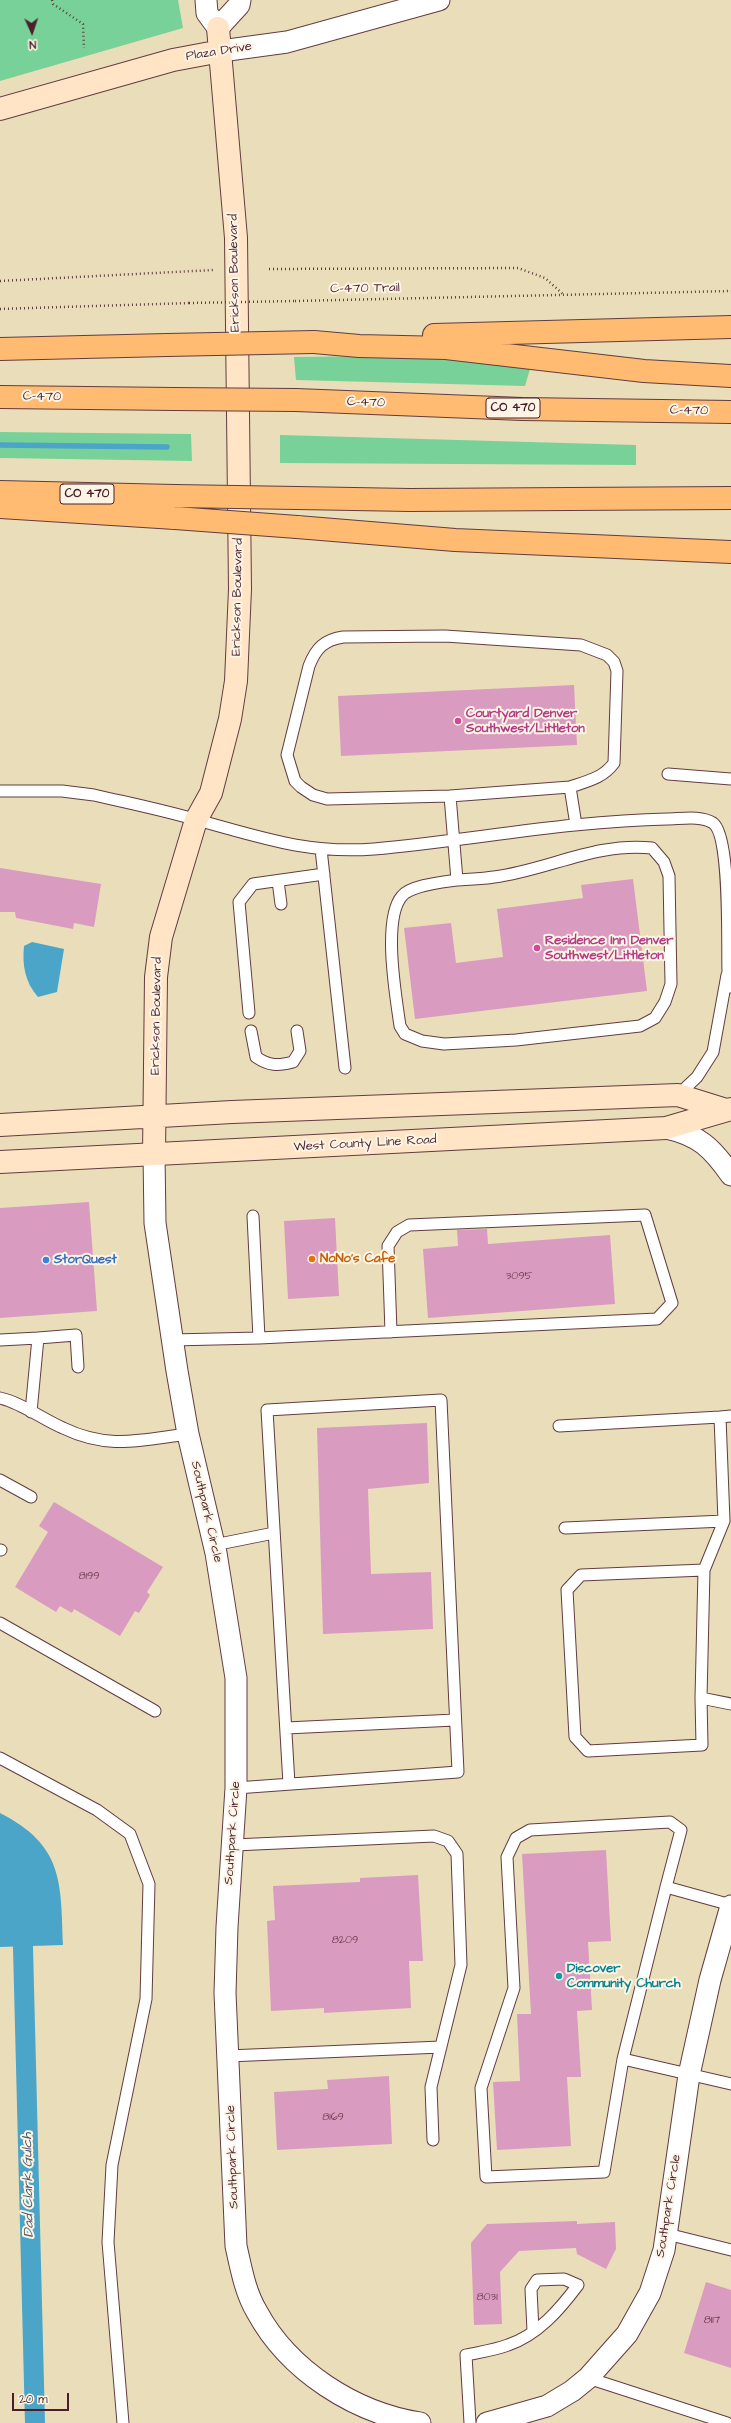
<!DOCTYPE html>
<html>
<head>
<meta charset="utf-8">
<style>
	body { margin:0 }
	#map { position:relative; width:731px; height:2423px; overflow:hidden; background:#e9deb9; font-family:"Architects Daughter",sans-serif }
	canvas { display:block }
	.north { position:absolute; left:12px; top:12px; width:40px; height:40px; -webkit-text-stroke:3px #fcf5e5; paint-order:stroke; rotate:177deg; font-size:11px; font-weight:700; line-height:16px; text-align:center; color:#4a1f2b }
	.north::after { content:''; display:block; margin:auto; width:14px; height:18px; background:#4a1f2b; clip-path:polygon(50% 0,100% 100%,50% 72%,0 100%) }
	.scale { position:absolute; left:12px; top:2393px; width:57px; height:18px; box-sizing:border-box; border:2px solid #4a1f2b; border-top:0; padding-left:5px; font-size:12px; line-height:14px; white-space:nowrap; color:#4a1f2b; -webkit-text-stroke:3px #fcf5e5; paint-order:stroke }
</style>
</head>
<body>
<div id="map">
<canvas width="731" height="2423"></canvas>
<div class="north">N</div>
<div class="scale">20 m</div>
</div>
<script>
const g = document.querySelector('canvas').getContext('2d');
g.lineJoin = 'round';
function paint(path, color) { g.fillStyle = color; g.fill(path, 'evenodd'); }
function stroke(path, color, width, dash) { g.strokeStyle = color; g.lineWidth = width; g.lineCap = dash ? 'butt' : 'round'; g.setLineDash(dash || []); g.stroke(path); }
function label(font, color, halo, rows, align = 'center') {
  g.font = font + ' "Architects Daughter",sans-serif'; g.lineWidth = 4; g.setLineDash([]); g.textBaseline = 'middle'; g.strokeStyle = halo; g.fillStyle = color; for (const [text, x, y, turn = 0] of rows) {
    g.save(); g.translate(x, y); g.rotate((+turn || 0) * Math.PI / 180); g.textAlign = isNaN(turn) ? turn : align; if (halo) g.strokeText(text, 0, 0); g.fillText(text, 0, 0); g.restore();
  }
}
paint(new Path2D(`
	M0 0H178L183 28 0 81Z
	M376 356 451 359 530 369 525 386 296 380 294 357Z
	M0 432 191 434 192 461 0 458Z
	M280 435 636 445V465L280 463Z`), '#78d198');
paint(new Path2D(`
	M32 942 64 949 57 992 38 997C25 982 22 965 24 946Z
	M0 1813C63 1845 61 1881 63 1945L0 1947Z`), '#4aa5c8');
stroke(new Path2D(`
	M0 445 167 447`), '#4aa5c8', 5.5);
stroke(new Path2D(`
	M23 1947 35 2423`), '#4aa5c8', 20);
paint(new Path2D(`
	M574 685 577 745 341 756 338 696Z
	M0 868 101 884 94 927 74 923 73 929 16 918 15 912H0Z
	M633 879 647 991 415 1019 404 928 451 923 456 963 503 957 497 909 583 898 581 885Z
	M89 1202 97 1311 0 1318V1208Z
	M335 1218 339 1296 288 1299 284 1221Z
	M487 1229 488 1244 610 1235 615 1304 428 1318 423 1249 458 1246 457 1230Z
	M427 1423 429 1483 368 1489 371 1574 431 1572 433 1629 323 1634 317 1428Z
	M54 1502 163 1567 147 1592 150 1595 139 1613 135 1611 120 1636 74 1609 72 1613 60 1606 56 1612 15 1587 48 1532 39 1526Z
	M606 1850 611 1941 588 1942 592 2010 577 2011 581 2077H567L571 2146 497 2150 493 2082 520 2081 517 2014H531L522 1854Z
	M418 1875 423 1961H409L411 2008 324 2013V2008L271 2011 267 1921 275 1920 273 1886 360 1882V1878Z
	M389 2076 392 2144 277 2150 274 2092 328 2089 327 2080Z
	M577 2221V2224L615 2222 616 2249 606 2269 577 2254 576 2248 519 2251 500 2272 502 2324 474 2325 471 2243 487 2224Z
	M706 2282 731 2290V2368L684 2353Z`), '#da9bc0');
const lane = new Path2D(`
	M668 774 731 779
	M0 791H62L94 795C128 803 163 810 197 820 260 837 306 854 374 849 472 840 569 821 667 819 680 819 701 815 713 823 731 836 727 946 728 972L731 987
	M450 796 327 799 313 795 301 787 295 781 287 755 309 666C316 648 324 640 343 637L445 636 581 645 607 655 614 662 617 671 614 763C603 778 588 781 570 787
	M321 849 345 1068
	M457 880C469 879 482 879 494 877 548 870 596 842 652 848L664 862 669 876 671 984 665 1002 655 1018 640 1026 516 1040 444 1044 422 1041 405 1034 400 1026C396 997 382 919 402 896 411 885 444 882 457 880L450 796 570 787 576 825
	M278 881 281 904
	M249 1013 239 902 253 884 324 874
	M251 1031 256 1057C269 1066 278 1066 293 1062L300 1051 297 1031
	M678 1095 697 1077 713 1052 727 975
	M253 1216 259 1338
	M38 1338 76 1335 78 1367
	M0 1340 38 1338 31 1412
	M172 1340 259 1338 657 1319 672 1303 645 1215 409 1225 397 1232 388 1246 391 1332
	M0 1398C20 1402 44 1420 63 1428 109 1450 140 1440 188 1434
	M559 1426 720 1417
	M0 1480 31 1497
	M565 1528 724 1521
	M214 1545 274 1533
	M0 1550H1
	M704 1570 701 1698 702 1745 588 1751 575 1737 567 1590 581 1575Z
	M704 1570 724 1521 720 1417 731 1416
	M0 1623 155 1711
	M701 1698 731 1704
	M286 1728 455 1720
	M0 1758 97 1810 130 1834 149 1884 146 1999 112 2165 108 2242 123 2423
	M236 1788 458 1772 441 1400 267 1410 289 1784
	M234 1845 434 1836 448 1841 457 1854 461 1965 431 2087 433 2140
	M731 1905 666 1887 623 2059 731 2084
	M228 2056 441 2047
	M623 2059 604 2172 486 2177 481 2088 514 1988 507 1857 516 1838 530 1830 670 1822 681 1830 666 1887
	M667 2234 731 2250
	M588 2378 727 2423
	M470 2423 466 2355C480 2352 495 2350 508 2345 538 2335 560 2309 578 2285L564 2279 537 2280 531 2289 533 2331`);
const street = new Path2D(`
	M206 0 207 13 218 28 239 5 240 0
	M221 51 287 42 439 0
	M666 1128C699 1135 712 1148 731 1175
	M154 1154 155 1223 177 1371 188 1434 216 1553 236 1678V1788L227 1927 225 1993 236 2246C241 2268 245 2292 257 2312 289 2371 355 2413 420 2423
	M487 2423 547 2406 572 2391 588 2378 627 2334 650 2293 664 2250 689 2075 710 1980 731 1906`);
const secondary = new Path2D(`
	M0 109 173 60 221 51
	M0 1125 232 1112 678 1095 726 1110
	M154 1154 156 977 161 937 196 820 211 793 230 719 236 681 240 589 236 238 218 28
	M0 1162 666 1128 731 1109`);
const highway = new Path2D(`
	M434 335 731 327
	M314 342 359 346 446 348 644 371 731 376
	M0 349 167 345
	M0 397 174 399
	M296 400 522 409 731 412
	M0 492 175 496
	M297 498 410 500 731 498
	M0 507 175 518
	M297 527 455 540 731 552`);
stroke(lane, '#623c40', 13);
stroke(street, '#623c40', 23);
stroke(secondary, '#623c40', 24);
stroke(highway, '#623c40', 24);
stroke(new Path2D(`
	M52 0 53 4 83 24 84 48
	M269 269 518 268 545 278 564 295
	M0 281 213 270
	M295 301 731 291
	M0 309 189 303`), '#623c40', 2.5, [1, 3]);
stroke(lane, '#fff', 11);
stroke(street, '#fff', 21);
stroke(secondary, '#ffe4c6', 22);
stroke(highway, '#febb71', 22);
const highwayBridge = new Path2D(`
	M167 345 314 342
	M174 399 296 400
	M175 496 297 498
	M175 518 297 527`);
stroke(highwayBridge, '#623c40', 24, []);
stroke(new Path2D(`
	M189 303 295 301`), '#623c40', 2.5, [1, 3]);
stroke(highwayBridge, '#febb71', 22);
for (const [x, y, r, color] of [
	[458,721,4,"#d1479c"],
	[537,948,4,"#d1479c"],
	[312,1259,4,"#e8710a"],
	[46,1260,4,"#3f7fe0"],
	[559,1976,4,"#0f9aa8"]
]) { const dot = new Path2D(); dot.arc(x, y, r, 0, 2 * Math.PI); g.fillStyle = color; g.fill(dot); stroke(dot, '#fcf5e5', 1.5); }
label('11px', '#6e3e50', null, [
	["3095",519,1277],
	["8199",89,1577],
	["8209",345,1941],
	["8169",333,2118],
	["8031",487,2298],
	["8117",712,2321]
]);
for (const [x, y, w] of [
	[513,408,54],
	[87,494,54]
]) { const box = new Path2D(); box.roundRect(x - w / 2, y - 10, w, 20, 3); g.fillStyle = '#fcf5e5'; g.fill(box); stroke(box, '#4a1f2b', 1); }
label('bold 12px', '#4a1f2b', null, [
	["CO 470",513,408],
	["CO 470",87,494]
]);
label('13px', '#4a1f2b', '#fcf5e5', [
	["Plaza Drive",219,52,-9],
	["Erickson Boulevard",235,273,-91],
	["C-470 Trail",365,289,-1],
	["C-470",42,397,1],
	["C-470",366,403,2],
	["C-470",689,411,1],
	["Erickson Boulevard",238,597,-89],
	["Erickson Boulevard",157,1016,-89],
	["West County Line Road",365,1144,-3],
	["Southpark Circle",206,1512,77],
	["Southpark Circle",233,1833,-86],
	["Southpark Circle",233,2157,-92],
	["Southpark Circle",669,2206,-81]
]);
label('bold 13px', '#b23c85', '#fcf5e5', [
	["Courtyard Denver",466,714],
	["Southwest/Littleton",466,729],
	["Residence Inn Denver",545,941],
	["Southwest/Littleton",545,956]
], 'left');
label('bold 13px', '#c56008', '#fcf5e5', [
	["NoNo's Cafe",320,1259]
], 'left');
label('bold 13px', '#366cbe', '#fcf5e5', [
	["StorQuest",54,1260]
], 'left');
label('bold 13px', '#0d838f', '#fcf5e5', [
	["Discover",567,1969],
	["Community Church",567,1984]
], 'left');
label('italic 14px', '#4a556a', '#fcf5e5', [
	["Dad Clark Gulch",29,2185,-91]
]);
</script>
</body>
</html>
